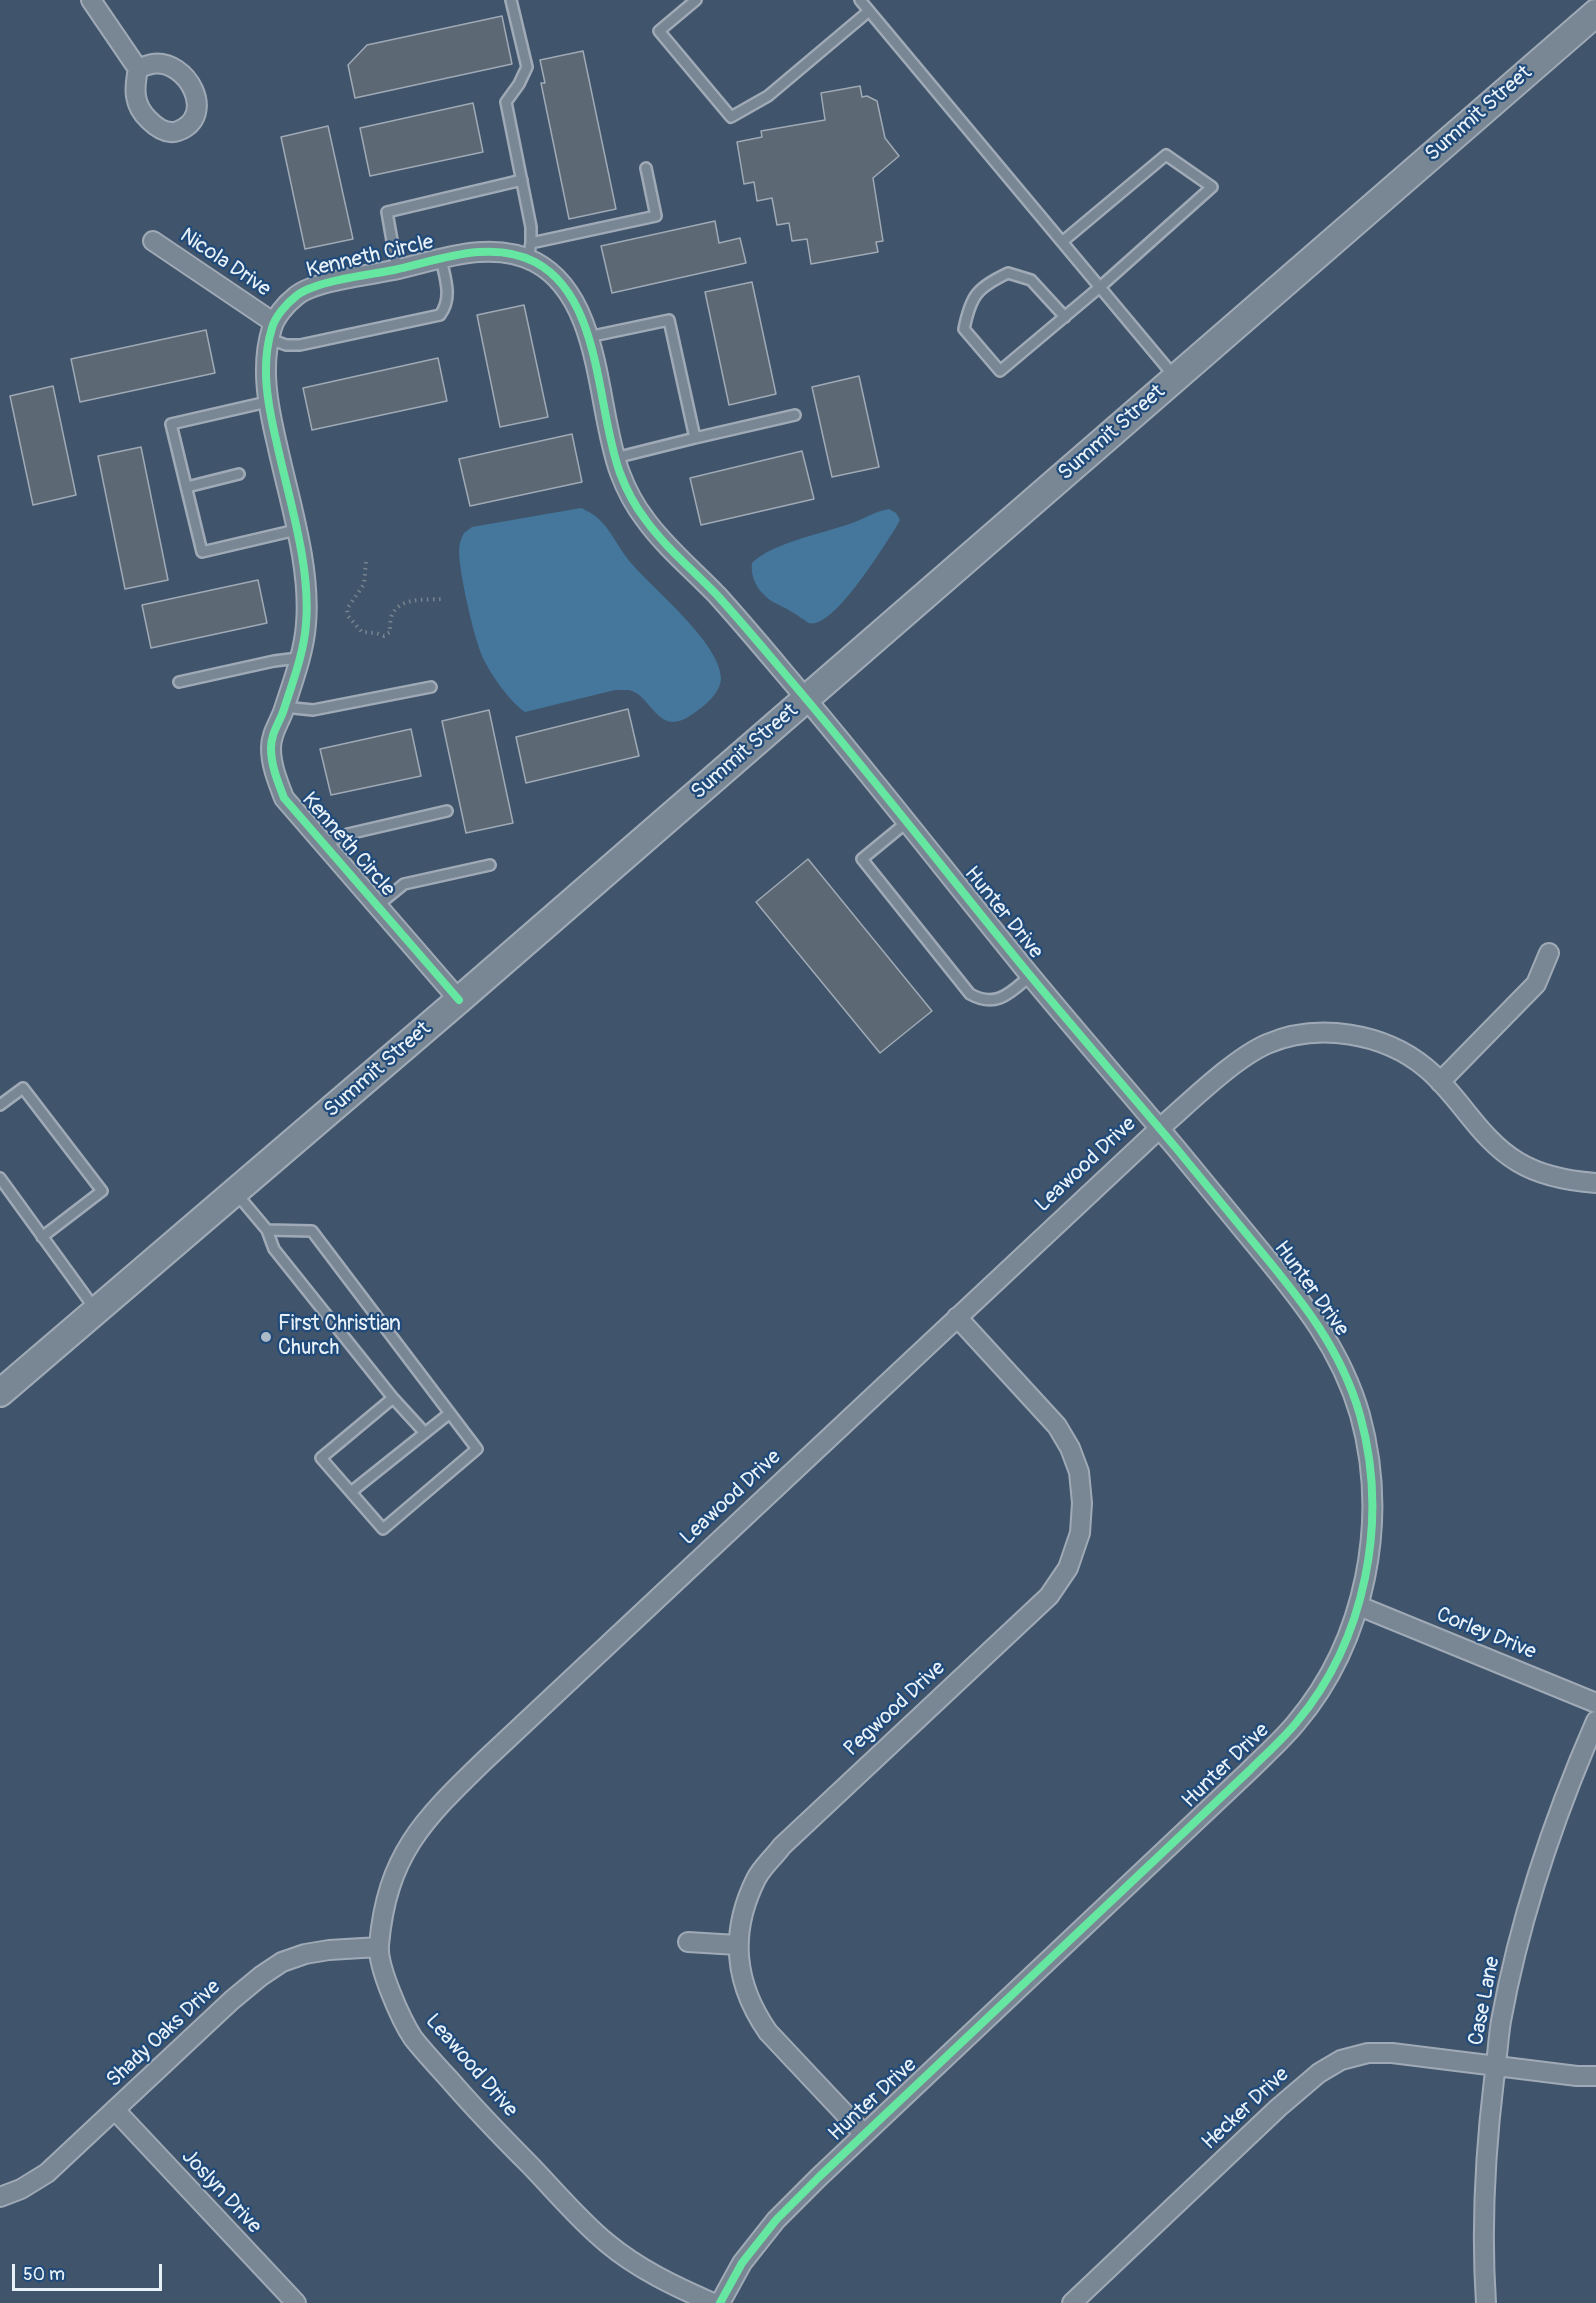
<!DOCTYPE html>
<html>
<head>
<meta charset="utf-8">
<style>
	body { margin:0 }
	#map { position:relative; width:1596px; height:2303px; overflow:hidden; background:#40546b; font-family:Pangolin,sans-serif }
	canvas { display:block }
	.scale { position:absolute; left:12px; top:2264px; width:150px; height:27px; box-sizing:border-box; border:3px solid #e8f1f8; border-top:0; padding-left:8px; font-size:18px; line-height:21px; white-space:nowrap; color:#e8f1f8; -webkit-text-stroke:4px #1f4a7a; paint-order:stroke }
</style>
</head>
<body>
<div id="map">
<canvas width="1596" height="2303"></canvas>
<div class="scale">50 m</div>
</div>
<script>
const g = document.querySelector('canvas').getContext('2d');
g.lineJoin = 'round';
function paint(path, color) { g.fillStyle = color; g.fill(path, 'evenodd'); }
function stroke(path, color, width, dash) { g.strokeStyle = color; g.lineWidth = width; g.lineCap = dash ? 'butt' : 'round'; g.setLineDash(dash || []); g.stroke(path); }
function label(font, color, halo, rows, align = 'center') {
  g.font = font + ' Pangolin,sans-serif'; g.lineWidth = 4.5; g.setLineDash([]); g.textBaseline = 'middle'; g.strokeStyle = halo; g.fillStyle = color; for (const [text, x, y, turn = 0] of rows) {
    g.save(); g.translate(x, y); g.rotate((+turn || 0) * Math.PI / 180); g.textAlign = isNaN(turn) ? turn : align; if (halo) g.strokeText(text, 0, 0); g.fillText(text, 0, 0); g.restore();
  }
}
paint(new Path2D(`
	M581 508C610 520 613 543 632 564 654 590 720 643 721 678 721 690 710 701 701 708 694 713 683 722 673 722 654 721 647 694 629 690 625 690 620 690 615 690L525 712C510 702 491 675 483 658 474 639 459 572 459 551 459 544 461 539 464 533L472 527Z
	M889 509 896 513 900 520 895 529C883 547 833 630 809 623 806 622 804 619 801 618 792 611 783 607 773 602 759 593 750 579 752 563 773 542 826 533 855 522 867 517 876 511 889 509Z`), '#44779b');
const building = new Path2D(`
	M502 16 512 64 355 98 348 65 367 45Z
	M583 51 616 209 569 219 541 83H545L540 60Z
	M860 86 862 97 867 96 877 101 885 138 899 156 873 178 883 241 876 242 878 252 811 264 807 239 792 241 789 223 777 225 772 198 757 201 754 182 744 184 737 142 762 137 761 131 825 120 821 93Z
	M473 103 483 152 370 176 360 128Z
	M328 126 353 239 305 249 281 137Z
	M715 221 719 243 740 238 746 263 612 293 601 246Z
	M752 282 776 394 729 405 705 292Z
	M524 305 548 417 500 427 477 315Z
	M206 330 215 373 80 402 71 359Z
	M438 358 447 401 312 430 303 388Z
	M859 376 879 467 832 477 812 387Z
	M53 386 76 495 33 505 10 396Z
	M572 434 582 482 470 506 459 459Z
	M141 447 168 580 125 589 98 456Z
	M802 451 814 499 701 525 690 478Z
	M258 580 267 623 151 648 142 605Z
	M628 709 639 756 526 783 516 737Z
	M489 710 513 823 466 833 442 721Z
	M411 729 421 776 331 795 320 749Z
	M808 859 932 1011 880 1053 756 902Z`);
paint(building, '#5d6875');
stroke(building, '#9faab6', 1.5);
const service = new Path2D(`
	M511 0 527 67 519 84 506 102 531 227V243L528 258
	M696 0 659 31 731 117 768 96 869 11
	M860 0 1174 376
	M1062 242 1166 155 1212 187 1100 287 1000 371 964 329C971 295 977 288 1008 273L1031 280 1065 317
	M531 243 656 216 646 168
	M397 269 387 212 522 180
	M588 337 669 320 695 438 615 458
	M270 339 286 345H300L440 315C453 298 445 278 441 259
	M267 402 171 424 202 552 296 530
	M695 438 795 415
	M187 487 239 474
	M179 682 274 661 299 658
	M284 707 313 710 431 687
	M907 822 862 859 970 994C997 1009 1011 992 1030 976
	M323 844 348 834 447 811
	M377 906 404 884 490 865
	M0 1105 23 1088 102 1191 42 1237
	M0 1178 95 1309
	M236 1193 267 1230 312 1231 477 1449 383 1529 321 1458 393 1398 274 1249 267 1230
	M393 1398 425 1433
	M351 1492 450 1413`);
const minor = new Path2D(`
	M91 0 138 69C134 89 133 105 149 120 157 128 167 135 178 131 218 116 187 58 152 64 147 65 142 67 138 69
	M153 241 273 322
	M459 1000 284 798C278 782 271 766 271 748 271 734 278 725 283 712 292 684 304 653 306 624 311 566 289 500 277 444 268 406 260 366 272 328 275 317 286 304 295 297 312 281 369 275 394 270 439 260 491 239 535 262 603 298 596 409 620 473 626 489 635 506 645 519 664 546 694 571 717 595 746 627 774 661 802 694 878 784 950 877 1024 968 1074 1029 1126 1088 1176 1148 1204 1182 1232 1216 1259 1249 1302 1301 1341 1349 1360 1415 1389 1520 1366 1640 1296 1723 1282 1740 1265 1755 1250 1770L819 2177 776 2220 742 2263 720 2303
	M1440 1082 1536 984 1549 953
	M1359 1606 1596 1703
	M688 1942 737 1945
	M115 2110 296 2303
	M864 2134 768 2032C734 1983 729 1933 756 1879 762 1867 774 1857 782 1846L1049 1596 1068 1568 1080 1533 1082 1503 1079 1472 1070 1448 1057 1426 957 1317
	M0 2197 21 2189 47 2173 232 2000 261 1976 282 1962 305 1954 329 1950 379 1947
	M713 2303C676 2287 638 2269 607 2243 579 2220 555 2191 530 2165 502 2137 475 2109 449 2079 437 2066 424 2052 413 2038 401 2020 377 1966 379 1945 387 1855 423 1820 484 1761L1160 1128C1189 1103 1233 1059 1267 1044 1318 1022 1384 1033 1426 1068 1460 1096 1479 1139 1518 1162 1541 1176 1569 1181 1596 1183
	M1072 2303 1278 2108 1319 2073 1341 2060 1368 2053H1392L1577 2076H1596
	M1486 2303C1481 2228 1485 2154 1494 2080 1497 2060 1498 2040 1501 2021 1520 1917 1554 1817 1596 1721`);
const secondary = new Path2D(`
	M0 1393 459 1000 1596 13`);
stroke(service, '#9faab6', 14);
stroke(minor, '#9faab6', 22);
stroke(secondary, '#9faab6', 30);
stroke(new Path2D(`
	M366 562 364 584 347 609 348 616 362 632 376 633 384 636 390 632C390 626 390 618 393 613 402 597 427 600 443 599`), '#798491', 4, [1.5, 4.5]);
stroke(service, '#798694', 9);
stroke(minor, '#798694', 18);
stroke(secondary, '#798694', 26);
stroke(new Path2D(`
	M459 1000 284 798C278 782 271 766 271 748 271 734 278 725 283 712 292 684 304 653 306 624 311 566 289 500 277 444 268 406 260 366 272 328 275 317 286 304 295 297 312 281 369 275 394 270 439 260 491 239 535 262 603 298 596 409 620 473 626 489 635 506 645 519 664 546 694 571 717 595 746 627 774 661 802 694 878 784 950 877 1024 968 1074 1029 1126 1088 1176 1148 1204 1182 1232 1216 1259 1249 1302 1301 1341 1349 1360 1415 1389 1520 1366 1640 1296 1723 1282 1740 1265 1755 1250 1770L819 2177 776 2220 742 2263 720 2303`), '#66e7a1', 8);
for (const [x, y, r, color] of [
	[266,1337,6,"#adbac7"]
]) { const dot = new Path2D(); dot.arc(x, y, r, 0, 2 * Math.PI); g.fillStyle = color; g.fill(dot); stroke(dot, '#1f4a7a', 2); }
label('21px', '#e8f1f8', '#1f4a7a', [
	["Summit Street",1479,114,-41],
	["Kenneth Circle",370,257,-13],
	["Nicola Drive",225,263,34],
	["Summit Street",1112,433,-41],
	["Summit Street",745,752,-41],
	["Kenneth Circle",348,845,49],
	["Hunter Drive",1003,913,51],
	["Summit Street",378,1070,-41],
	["Leawood Drive",1086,1165,-43],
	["Hunter Drive",1311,1289,54],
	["Leawood Drive",731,1498,-43],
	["Corley Drive",1486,1634,22],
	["Pegwood Drive",895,1709,-43],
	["Hunter Drive",1226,1766,-44],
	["Case Lane",1485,2001,-79],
	["Shady Oaks Drive",164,2034,-43],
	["Leawood Drive",471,2066,49],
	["Hunter Drive",873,2100,-43],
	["Hecker Drive",1246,2109,-43],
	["Joslyn Drive",221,2192,47]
]);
label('21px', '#e8f1f8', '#1f4a7a', [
	["First Christian",278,1325],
	["Church",278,1349]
], 'left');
</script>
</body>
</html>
